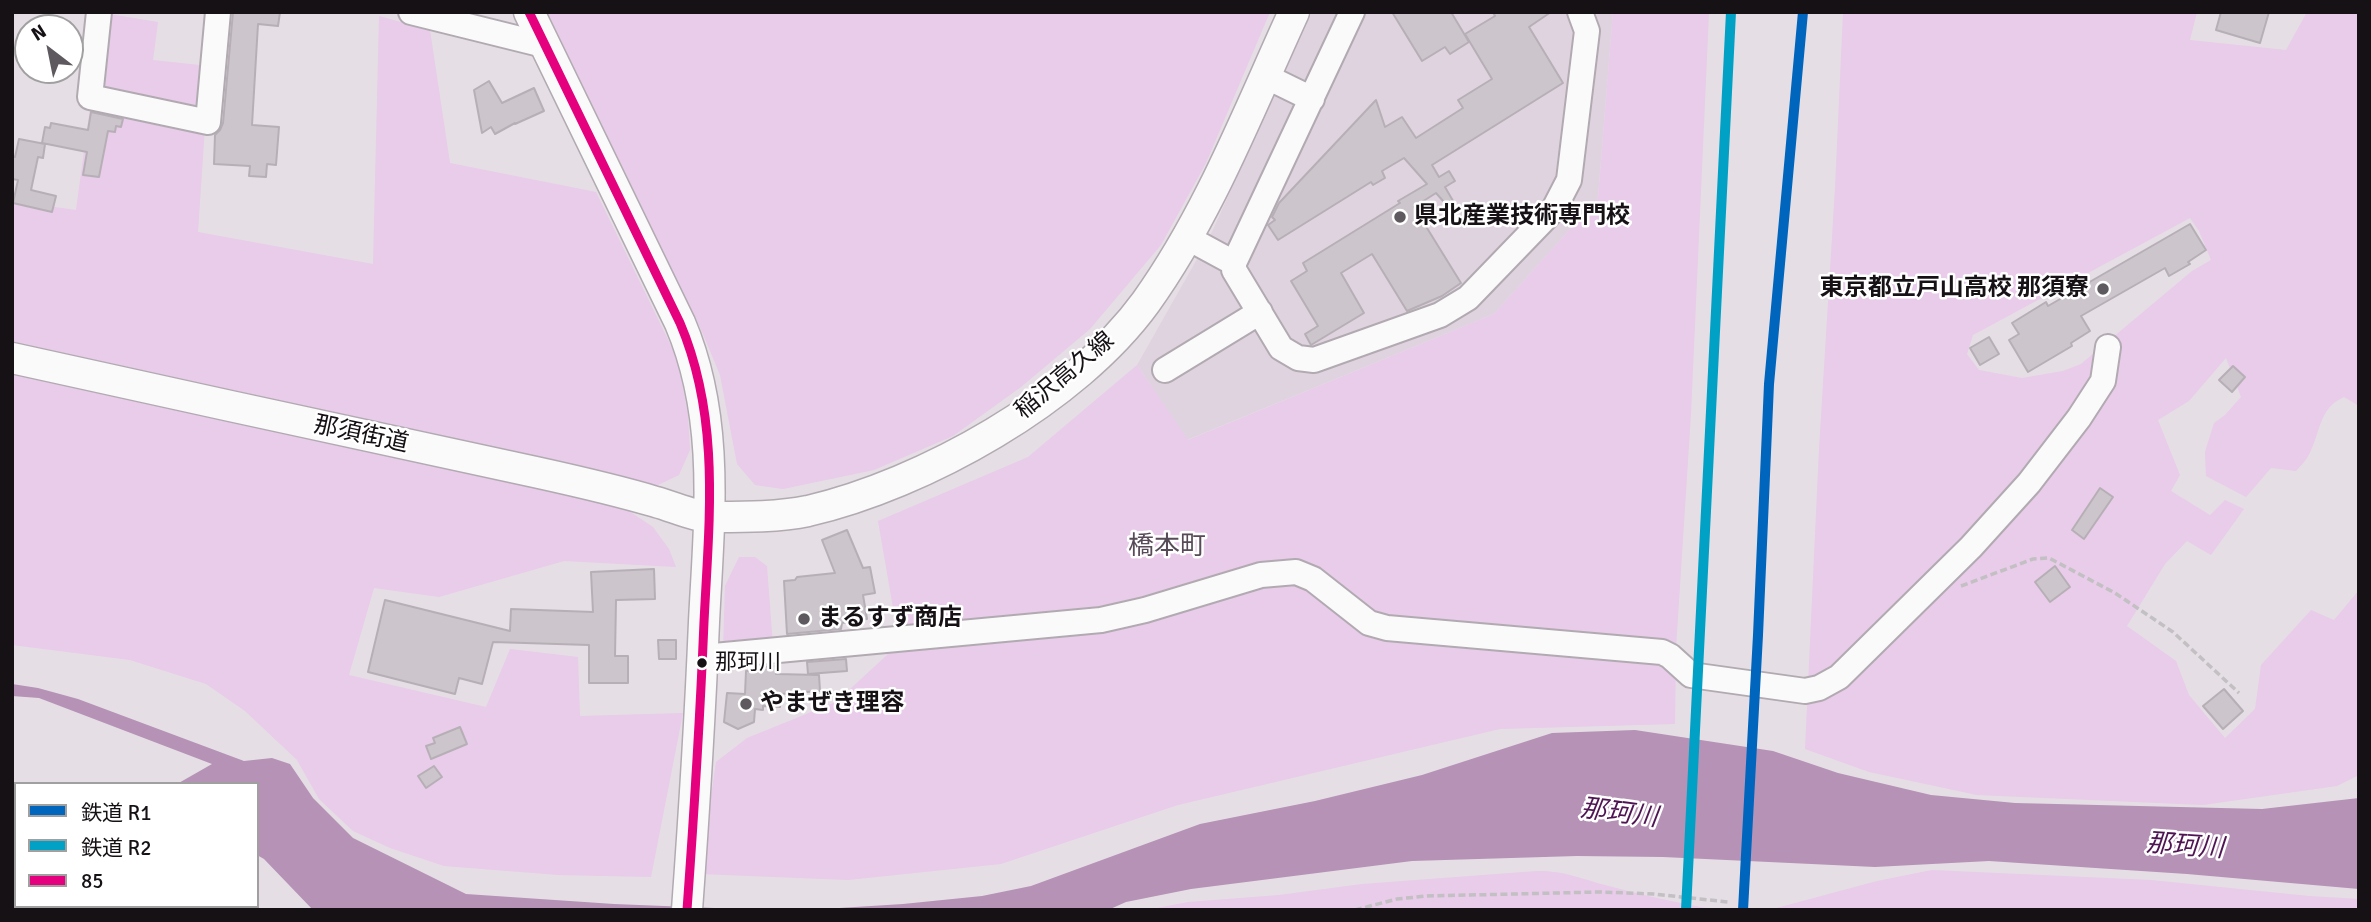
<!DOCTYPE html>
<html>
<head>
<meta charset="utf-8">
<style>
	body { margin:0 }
	#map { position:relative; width:2371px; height:922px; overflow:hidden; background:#e5dee5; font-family:Signika,"Noto Sans JP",sans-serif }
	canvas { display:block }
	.frame { position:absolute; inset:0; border:14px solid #151115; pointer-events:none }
	.legend { position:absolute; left:14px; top:782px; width:245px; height:126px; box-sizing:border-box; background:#fff; border:2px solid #a1a0a1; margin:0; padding:9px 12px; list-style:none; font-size:21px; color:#151115 }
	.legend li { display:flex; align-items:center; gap:14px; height:35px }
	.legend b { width:35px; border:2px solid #a1a0a1 }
	.north { position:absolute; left:14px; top:14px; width:70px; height:70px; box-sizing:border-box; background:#fff; border:2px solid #a1a0a1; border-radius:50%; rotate:328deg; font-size:19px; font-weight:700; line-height:28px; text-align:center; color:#151115 }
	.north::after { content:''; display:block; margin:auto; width:24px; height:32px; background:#5e595e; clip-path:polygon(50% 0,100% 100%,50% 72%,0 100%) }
</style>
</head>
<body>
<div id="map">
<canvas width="2371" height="922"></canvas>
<div class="frame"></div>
<ul class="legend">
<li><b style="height:9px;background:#0065bd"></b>鉄道 R1</li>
<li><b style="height:9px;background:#01a1c5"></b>鉄道 R2</li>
<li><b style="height:9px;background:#e5007d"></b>85</li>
</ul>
<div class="north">N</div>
</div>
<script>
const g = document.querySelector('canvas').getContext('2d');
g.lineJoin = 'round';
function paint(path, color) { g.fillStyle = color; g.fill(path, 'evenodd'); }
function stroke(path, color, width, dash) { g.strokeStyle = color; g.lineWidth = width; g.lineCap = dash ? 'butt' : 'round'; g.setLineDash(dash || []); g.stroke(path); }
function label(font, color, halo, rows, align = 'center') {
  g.font = font + ' Signika,"Noto Sans JP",sans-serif'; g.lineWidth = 5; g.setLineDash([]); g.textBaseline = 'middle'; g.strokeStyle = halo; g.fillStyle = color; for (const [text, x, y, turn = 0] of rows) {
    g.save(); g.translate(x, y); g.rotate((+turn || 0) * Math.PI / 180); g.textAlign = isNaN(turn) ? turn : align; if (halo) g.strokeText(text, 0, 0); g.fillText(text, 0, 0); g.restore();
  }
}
paint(new Path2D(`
	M1312 12H1613L1598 198 1494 314 1187 440 1137 365 1210 236Z`), '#e0d3e0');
paint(new Path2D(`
	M547 12H1270L1206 163 1161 245 1090 329 1021 387 953 436 874 470 783 489 755 485 737 464 720 375 703 334Z
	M1613 12H1709L1691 414 1676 648 1675 724 1500 729 1178 805 1001 864 848 880 700 874 716 762 747 738 836 702 887 655 897 631 878 521 1028 457 1137 365 1188 440 1494 314 1598 198Z
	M1843 12H2197L2190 40 2286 50 2307 12H2359V406L2344 397C2317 409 2321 435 2307 458 2304 463 2299 467 2296 471L2271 468 2246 497 2206 476 2205 452 2214 423 2225 415 2241 397 2226 358 2189 401 2158 420 2180 475 2171 491 2210 515 2225 500 2244 509 2211 555 2187 541 2165 564 2127 626 2176 661 2189 695 2225 738 2255 709 2261 665 2311 610 2334 620 2359 590V775L2337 786 2203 805 1977 795 1869 772 1805 749 1819 449 1835 188ZM2190 218 2199 231 2211 260 2192 271 2081 364 2063 371 2022 378 1979 370 1967 354 1973 335Z
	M103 13 158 22 153 60 209 66 198 232 373 264 379 16 430 30 450 163 596 192 678 360 688 415 690 450 679 475 656 486 585 478 617 503 653 527 669 549 676 567 564 561 439 597 374 588 349 675 486 707 510 649 578 657 580 716 683 713 651 877 558 875 444 866 390 848 353 831 319 799 297 760 245 711 206 684 130 660 12 645V201L76 210Z
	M739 557H755L767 566 773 646 723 651 725 586Z
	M1932 870 2151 880 2309 896 2359 899V910H1769L1877 881Z
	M1537 871C1566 871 1578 878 1605 885 1642 895 1678 903 1716 910H1147L1188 902 1279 895 1362 884Z`), '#e9cbea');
paint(new Path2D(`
	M12 684 38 688 78 699 244 761 272 758 290 764 313 798 353 838 466 894 614 904 764 910H313L264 859 257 855V784H177L212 764 39 698 12 696Z
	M1635 730 1773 751 1838 773 1931 795 2015 803 2262 809 2359 798V889L2187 874 1989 861 1875 867 1663 857 1577 856 1412 861 1191 889 1126 902 1108 910H807L903 904 982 896 1031 886 1200 824 1315 801 1422 775 1552 733Z`), '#b592b6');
const building = new Path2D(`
	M233 12H280L278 26 258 24 252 125 279 127 276 165 267 164 266 177 249 176 250 166 214 164 215 135 220 130 223 123Z
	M1392 12H1451L1469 42 1450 54 1445 47 1422 61Z
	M1493 12H1551L1529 27 1563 83 1432 165 1439 177 1449 171 1455 181 1445 187 1456 206 1451 210 1436 193 1414 207 1461 283 1442 296 1407 311 1372 254 1341 273 1364 313 1311 345 1305 334 1318 326 1291 281 1307 271 1303 263 1400 203 1398 201 1427 184 1404 158 1382 171 1385 178 1373 185 1371 182 1278 240 1268 225 1275 220 1272 217 1279 203 1376 100 1385 127 1402 117 1416 138 1463 108 1458 100 1492 79 1465 34 1495 16Z
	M2221 12H2269L2260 43 2216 30Z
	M489 81 502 103 534 88 544 111 515 124V123L495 134 491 127 482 133 474 90Z
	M91 112 123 119 121 127 116 126 115 132 108 131 99 177 83 175 87 152 42 143 45 127 50 128 51 123 88 130Z
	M19 139 45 144 43 158 38 157 31 190 56 196 52 212 13 203 18 180 12 179V156L15 157Z
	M2190 224 2206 250 2188 262 2190 264 2169 276 2165 268 2081 316 2090 331 2071 343 2072 346 2028 372 2009 340 2019 334 2012 323 2046 302 2048 306Z
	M1989 337 1999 354 1980 365 1970 348Z
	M2233 366 2245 377 2232 392 2219 380Z
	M2100 488 2113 497 2084 539 2072 530Z
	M847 530 863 568 870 567 875 593 863 595 867 619 842 623 841 629 787 634 784 581 795 580 797 577 835 573 822 540Z
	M2055 566 2070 587 2050 602 2035 582Z
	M654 569 655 599 616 600 615 656H628V683H589V645L493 642 482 684 459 678 455 694 368 672 385 600 510 631 511 609 593 612 591 572Z
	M658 640H676V659H659Z
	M846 659 847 671 808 674 807 662Z
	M776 666V674L819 675 820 691 781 694 780 707 763 706V710L755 709 754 722 738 729 724 722 727 693 745 694 746 671H758V667Z
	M2224 689 2243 711 2223 729 2203 706Z
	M460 727 467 744 431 759 426 746 435 743 433 738Z
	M434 766 442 777 426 788 418 776Z`);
paint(building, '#ccc6cc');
stroke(building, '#b6b0b6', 2);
const minor = new Path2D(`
	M99 12 90 97 208 122 218 12
	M411 12 544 45
	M1352 12 1234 263V270L1281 348 1298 358 1314 360 1440 315 1468 298 1554 209 1569 180 1587 31 1580 12
	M1265 76 1312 99
	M1186 237 1234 263
	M1165 370 1260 312
	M703 657 1101 620 1145 610 1261 575 1296 572 1313 579 1369 623 1387 628 1662 652 1670 656 1691 675 1805 691 1819 688 1839 677 1971 547 2029 483 2079 418 2103 381 2108 347`);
const major = new Path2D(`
	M529 12 680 323C721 419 709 521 704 622 700 718 694 814 687 910
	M12 358C186 397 361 434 535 472 576 481 616 490 656 502 675 507 696 518 716 517 746 517 779 517 808 511 924 484 1075 400 1146 302 1209 214 1249 110 1294 12`);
stroke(minor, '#b1abb1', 28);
stroke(major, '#b1abb1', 33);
stroke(new Path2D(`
	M1961 586 2033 559 2049 558 2115 593 2173 632 2239 693
	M1355 910 1397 899 1427 896 1600 892 1654 894 1728 902`), '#c2c0c2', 3.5, [7, 3.5]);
stroke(minor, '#fbfafb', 24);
stroke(major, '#fbfafb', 30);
stroke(new Path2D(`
	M529 12 680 323C721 419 709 521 704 622 700 718 694 814 687 910`), '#e5007d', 9);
stroke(new Path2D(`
	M1743 910 1758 635 1769 384 1803 12`), '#0065bd', 10);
stroke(new Path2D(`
	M1686 910 1731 12`), '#01a1c5', 10);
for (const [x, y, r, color] of [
	[1400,217,7,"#5e595e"],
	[2103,289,7,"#5e595e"],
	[804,619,7,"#5e595e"],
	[702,663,6,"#151115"],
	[746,704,7,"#5e595e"]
]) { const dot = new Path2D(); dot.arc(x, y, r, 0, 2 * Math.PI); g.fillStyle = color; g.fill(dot); stroke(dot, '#fff', 2.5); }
label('22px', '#151115', '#fff', [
	["那珂川",715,663]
], 'left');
label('bold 24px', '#151115', '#fff', [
	["県北産業技術専門校",1414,217],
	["東京都立戸山高校 那須寮",2089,289,"right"],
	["まるすず商店",818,619],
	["やまぜき理容",760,704]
], 'left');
label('24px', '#151115', '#fff', [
	["稲沢高久線",1065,376,-40],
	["那須街道",361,435,12]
]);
label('26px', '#564b57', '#fff', [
	["橋本町",1167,547]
]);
label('italic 26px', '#4f1553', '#fff', [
	["那珂川",1619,814,7],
	["那珂川",2185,847,4]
]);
</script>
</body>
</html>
